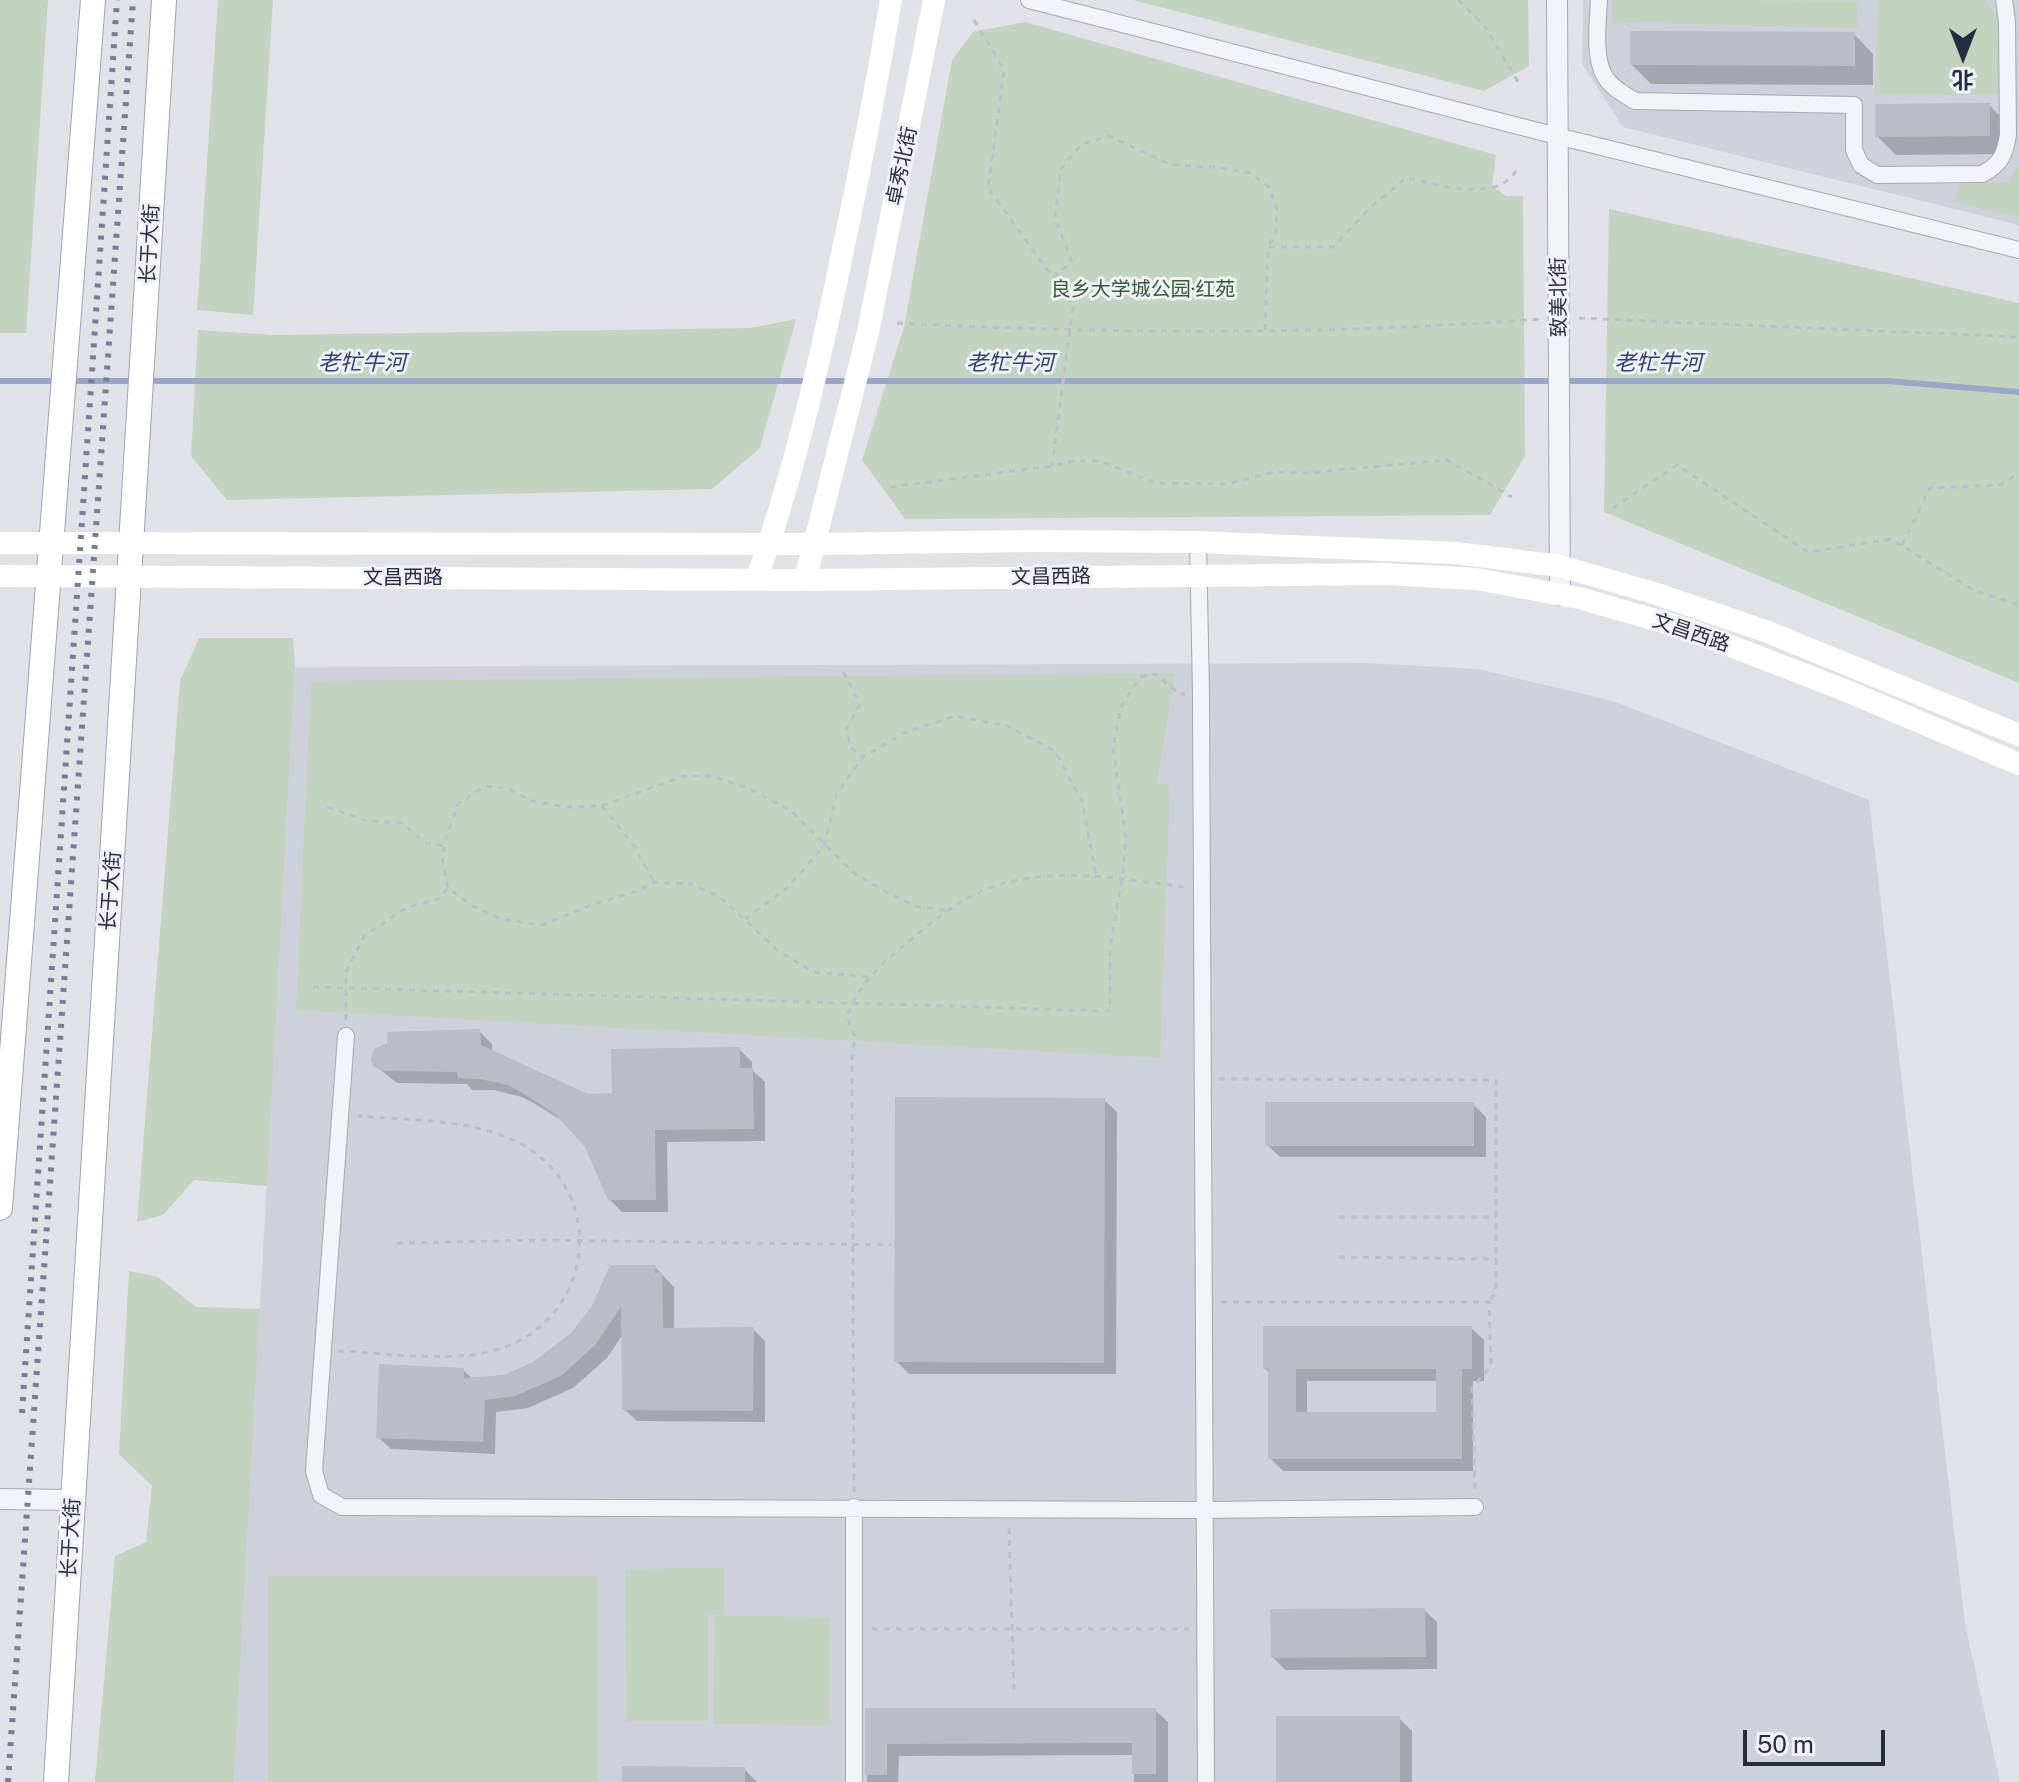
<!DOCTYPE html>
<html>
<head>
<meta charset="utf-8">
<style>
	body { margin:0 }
	#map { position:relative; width:2019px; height:1782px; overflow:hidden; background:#e0e1e9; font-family:"Public Sans","Noto Sans SC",sans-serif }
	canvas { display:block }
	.north { position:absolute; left:1923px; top:16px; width:80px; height:80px; -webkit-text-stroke:6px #eff1f7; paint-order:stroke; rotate:180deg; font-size:22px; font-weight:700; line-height:32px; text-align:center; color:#282c41 }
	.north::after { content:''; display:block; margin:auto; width:28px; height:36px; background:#282c41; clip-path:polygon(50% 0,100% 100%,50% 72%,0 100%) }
	.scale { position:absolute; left:1743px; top:1730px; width:142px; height:36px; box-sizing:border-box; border:4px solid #282c41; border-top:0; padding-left:10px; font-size:24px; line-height:28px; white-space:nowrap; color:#282c41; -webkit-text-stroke:6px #eff1f7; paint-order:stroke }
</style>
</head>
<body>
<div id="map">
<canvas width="2019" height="1782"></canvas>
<div class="north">北</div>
<div class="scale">50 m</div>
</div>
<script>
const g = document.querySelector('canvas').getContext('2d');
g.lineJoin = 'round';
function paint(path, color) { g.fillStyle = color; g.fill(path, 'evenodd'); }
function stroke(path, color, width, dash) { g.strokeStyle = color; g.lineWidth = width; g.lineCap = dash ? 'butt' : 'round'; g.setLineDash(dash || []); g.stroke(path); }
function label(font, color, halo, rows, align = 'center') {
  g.font = font + ' "Public Sans","Noto Sans SC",sans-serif'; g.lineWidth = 6; g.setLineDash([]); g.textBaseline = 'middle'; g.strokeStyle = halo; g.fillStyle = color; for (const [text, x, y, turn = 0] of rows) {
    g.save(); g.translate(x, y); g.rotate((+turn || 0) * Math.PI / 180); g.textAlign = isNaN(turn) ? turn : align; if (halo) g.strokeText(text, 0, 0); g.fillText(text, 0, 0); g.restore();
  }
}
paint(new Path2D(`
	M1583 0H2019V225L1623 127 1582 64Z
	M1365 663 1478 669 1613 701 1869 800 1965 1624 2000 1782H234L295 667Z`), '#ced0db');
paint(new Path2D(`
	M0 0H48L26 333H0Z
	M218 0H273L253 315 197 310Z
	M1133 0H1528L1529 66 1484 91Z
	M1612 0 1857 1 1858 28 1612 22Z
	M1878 0H1985L1998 18V95H1875Z
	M1025 22 1496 155 1492 186 1506 196H1523L1525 456 1490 515 905 519 862 460 904 327 952 60 973 32Z
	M2019 164V217L1954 202 1959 184 2008 182Z
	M1609 209 2019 303V683L1604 512Z
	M796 319 760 448 712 489 227 500 191 456 198 330 272 335 751 328Z
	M199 638H293L295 667 267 1186 194 1180 163 1215 137 1222 180 681Z
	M1175 673 1157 782 1170 786 1160 1058 296 1010 311 681Z
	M129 1271 158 1277 196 1307 260 1309 234 1782H95L115 1556 146 1542 152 1486 119 1454Z
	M724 1568V1614L708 1615V1721H626L625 1569Z
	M268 1576H598V1782H268Z
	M714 1616 830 1617 829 1725 713 1724Z`), '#c2d3c0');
paint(new Path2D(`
	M1854 34 1873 54V85L1651 84 1632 65Z
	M1989 105 2008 124V154L1896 155 1877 136Z
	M479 1031 492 1044V1052L588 1096 614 1095 739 1049 752 1062V1070L765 1082V1141L667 1142 668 1212H622L609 1199 587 1146 567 1124 537 1105 522 1097 494 1090H472L467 1084 397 1083 377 1067Z
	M1104 1100 1117 1112 1116 1374H909L896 1361Z
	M1473 1104 1486 1117V1157H1280L1267 1145Z
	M655 1267 674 1287V1330L753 1329 765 1341V1422L637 1421 624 1409 623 1334 607 1358 573 1388 528 1408 496 1412 495 1454 391 1449 378 1437 463 1370 473 1379 504 1377 534 1364Z
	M1471 1328 1484 1340V1381H1473V1471H1283L1270 1458V1374L1265 1368ZM1307 1381H1438V1414H1307Z
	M1424 1610 1437 1622V1669L1285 1670 1273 1657Z
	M867 1710H1155L1168 1722V1782H1134V1755L899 1756 898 1782H867Z
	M1399 1718 1412 1731V1782H1278Z
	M744 1769 757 1782H624Z`), '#0003');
stroke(new Path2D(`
	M0 381H60
	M71 381H136
	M147 381H808
	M819 381H1887L2019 392`), '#99a8ca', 6);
paint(new Path2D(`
	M1630 31 1855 32V66L1630 65Z
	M1990 103V136L1875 137V104Z
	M480 1029 481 1045 588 1094 612 1093 611 1049 740 1047V1068H753L754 1129 655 1130 656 1200H608L585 1147 555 1114 523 1093 508 1085 480 1079 458 1078 457 1072 382 1071 373 1066 371 1059 374 1049 387 1043V1032Z
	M895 1097 1105 1098 1104 1363 894 1362Z
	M1265 1102H1474V1146H1265Z
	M610 1265H656L655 1273 662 1272 663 1328 754 1327 753 1411 622 1410 621 1307 595 1345 561 1376 515 1396 485 1400 483 1442 376 1438 379 1364 464 1368V1378L504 1375 533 1362 571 1333 592 1306Z
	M1263 1326H1472V1369H1462V1459H1268V1369H1263ZM1296 1369H1436V1412H1296Z
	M1425 1608 1426 1657 1271 1658 1270 1609Z
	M865 1708H1156V1774H1132V1743L887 1744V1775H865Z
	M1276 1716H1400V1782H1276Z
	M622 1766 745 1767V1782H622Z`), '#babcc9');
const minor = new Path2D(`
	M1029 0 1557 136 2019 250
	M1599 0C1598 23 1593 56 1605 77 1612 88 1624 94 1635 101L1854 105V150L1861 165 1877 175 1982 174C2000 165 2005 155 2008 135L2007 22 2004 0
	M1198 542 1201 694 1206 1782
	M346 1036 314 1471 321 1495 342 1507 1203 1510 1475 1507
	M854 1507V1782`);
const tertiary = new Path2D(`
	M1557 0 1560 595
	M0 1499 73 1500`);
const primary = new Path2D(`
	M0 1208 93 0
	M56 1782 164 0`);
stroke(minor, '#a5a7b3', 18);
stroke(tertiary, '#a5a7b3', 22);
stroke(primary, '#9fa3b5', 26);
stroke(new Path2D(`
	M1458 0 1484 25 1518 82
	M974 20 1004 70 988 188 1073 305 1052 466
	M1053 277 1072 262 1055 217 1061 169 1082 144 1109 136 1171 165 1216 167 1251 173 1269 187 1277 210 1276 232 1268 247
	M1579 318 2019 337
	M897 323C1111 334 1326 335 1540 319
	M1265 330 1268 247H1333L1370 208 1406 178C1437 184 1496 204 1516 171
	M890 487 1052 466 1075 461H1100L1156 483 1227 484 1274 472 1306 473 1447 460 1512 497
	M1613 508 1677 465 1808 552 1891 539 1977 592 2019 605
	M1902 545 1930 488 2000 485 2019 473
	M843 672 860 704 847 728 850 747 863 757
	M602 806 634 846 654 882
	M327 807 368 821 402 823 425 843 444 846
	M745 919 787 888 824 846 837 793 863 757 904 733 955 716 1008 726 1055 751 1082 801 1096 875
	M868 977 813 972 777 950 720 897 691 884 654 882 638 891 593 904 542 925 500 919 471 905 448 888 442 857 448 831 459 803 485 786 507 788 532 801 565 807 601 806 684 776H712L748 788 790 810 855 874 890 894 915 906 949 911
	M313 987 1110 1011V947L1122 879 1126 838 1113 747 1121 707 1140 677 1155 674 1180 694H1185
	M346 1020V972L364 936 406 908 438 899 448 888
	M1219 1079 1496 1080V1291L1489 1302
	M1339 1217H1496
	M397 1243 541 1240 891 1245
	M1339 1257 1496 1259
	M1221 1302H1489L1491 1366 1472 1388 1475 1491
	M338 1351C387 1353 457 1364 502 1348 593 1317 608 1196 525 1146 476 1118 413 1121 358 1116
	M854 1492 852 1059 855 1036 847 1017C858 985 878 968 903 946 921 931 941 914 961 902 1028 861 1110 877 1183 887
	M1009 1528 1014 1692
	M872 1629H1189`), '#bdbfc8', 3, [6, 6]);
stroke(minor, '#f2f3f7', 16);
stroke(tertiary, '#f2f3f7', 20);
stroke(new Path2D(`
	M0 543 813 544 1034 541 1198 542 1456 553 1560 566 1657 594 1768 632 2019 735
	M0 576 805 580 1384 574 1476 579 1579 598 1687 629 1847 691 2019 764
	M757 578C793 476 818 370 840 264 859 176 876 89 891 0
	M805 580 868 332 934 0`), '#fff', 22);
stroke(primary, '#fff', 24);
stroke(new Path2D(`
	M22 1413 117 0
	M8 1782 133 0`), '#797d93', 6, [4, 8]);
label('20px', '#282c41', '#eff1f7', [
	["卓秀北街",902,166,-78],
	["长于大街",150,244,-87],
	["致美北街",1559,297,-91],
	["文昌西路",1051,577,-1],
	["文昌西路",403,578],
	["文昌西路",1691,633,19],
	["长于大街",111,891,-86],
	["长于大街",71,1538,-87]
]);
label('20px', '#355d35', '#eff1f7', [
	["良乡大学城公园·红苑",1143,290]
]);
label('italic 22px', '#314276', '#eff1f7', [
	["老牤牛河",362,363],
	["老牤牛河",1010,363],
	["老牤牛河",1658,363]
]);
</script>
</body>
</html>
